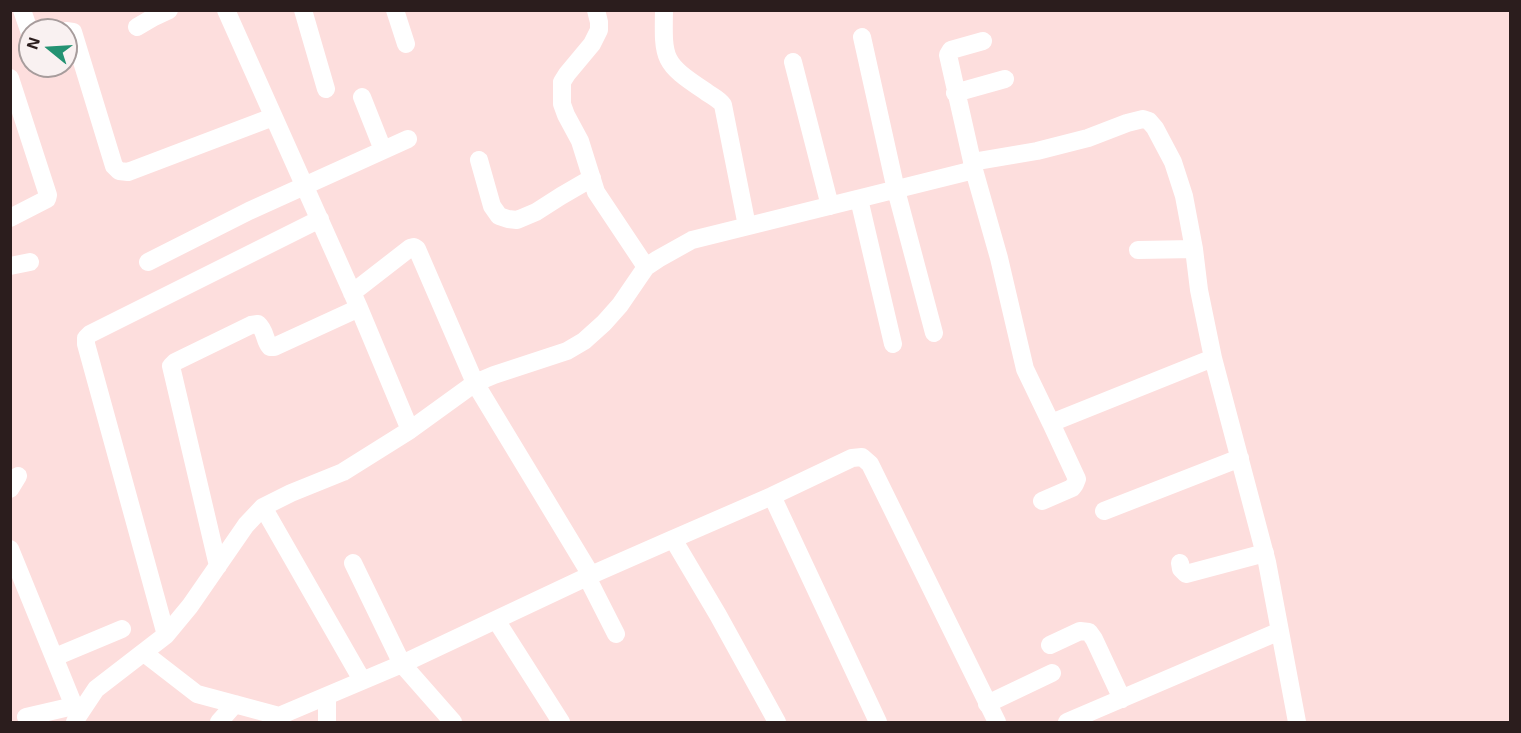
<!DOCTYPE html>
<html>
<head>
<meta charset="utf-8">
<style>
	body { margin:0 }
	#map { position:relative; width:1521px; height:733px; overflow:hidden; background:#fddedd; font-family:"Exo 2",sans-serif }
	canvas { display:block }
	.frame { position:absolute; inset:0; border:12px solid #2b1d1d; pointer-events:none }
	.north { position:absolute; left:18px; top:18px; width:60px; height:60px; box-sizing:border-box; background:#f9f1f1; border:2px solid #a79c9c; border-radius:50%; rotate:288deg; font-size:16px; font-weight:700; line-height:24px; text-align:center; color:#2b1d1d }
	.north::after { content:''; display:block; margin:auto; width:21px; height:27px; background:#249272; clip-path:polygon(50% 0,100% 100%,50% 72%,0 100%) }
</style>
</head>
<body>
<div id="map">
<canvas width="1521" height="733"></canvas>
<div class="frame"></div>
<div class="north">N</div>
</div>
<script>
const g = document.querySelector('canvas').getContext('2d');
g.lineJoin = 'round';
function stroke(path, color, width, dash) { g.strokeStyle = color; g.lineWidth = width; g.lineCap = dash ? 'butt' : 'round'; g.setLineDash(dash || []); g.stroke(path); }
stroke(new Path2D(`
	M22 10 30 33
	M226 10 359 308 410 430
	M303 10 326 89
	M395 10 406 44
	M596 10 599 22V30L592 44 567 74 562 82V104L566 115 580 141 596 192 646 267
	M664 10C663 60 663 63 705 91 711 96 718 98 723 105L747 226
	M137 27 154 17 169 10
	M66 31 73 32 114 166 119 171 128 172 273 117
	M862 37 896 190 934 333
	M793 62 830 206
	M10 78 48 195 47 199 10 218
	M955 93 1005 79
	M362 97 383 150
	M479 160 492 206 499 216 508 219 517 220 536 212 561 196 592 178
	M972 162 1037 151 1088 138 1127 123 1143 119 1149 121 1155 128 1173 162 1184 196 1194 249 1199 290 1213 358 1267 562 1297 722
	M974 170 948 55 951 50 983 41
	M859 199 893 344
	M1138 250 1194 249
	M148 262 249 211 408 139
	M10 266 30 262
	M352 293 410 248 414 247 417 249 475 383 591 575
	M10 489 18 476
	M772 496 878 722
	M1042 501 1072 488 1075 484 1077 479 1051 423
	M263 507 362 680
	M1104 511 1240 458
	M673 539 772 496 852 458 862 457 870 464 997 722
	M10 549 78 716
	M353 563 402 664 453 722
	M1180 563 1181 569 1186 574 1265 553
	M218 566 171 366 175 362 251 325 258 324C266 331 264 340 270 347H274L359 308
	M587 577 616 634
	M496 620 561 722
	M166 635 86 344V338L90 334 320 219
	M1050 645 1080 631 1089 632 1094 639 1122 699
	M144 653 197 694 279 716 402 664 591 575 673 539 718 615 777 722
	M55 657 122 629
	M987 704 1052 673
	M26 717 65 708
	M75 722 78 716 96 689 166 635 190 606 246 525 263 507 291 493 343 472 410 430 475 383 494 375 567 351 584 341 604 323 620 305 646 267 658 259 692 240 974 170 999 258 1025 369 1051 423 1213 358
	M219 722 235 704
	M327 722V696
	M1067 722 1280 631`), '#fff', 18);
</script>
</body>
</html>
